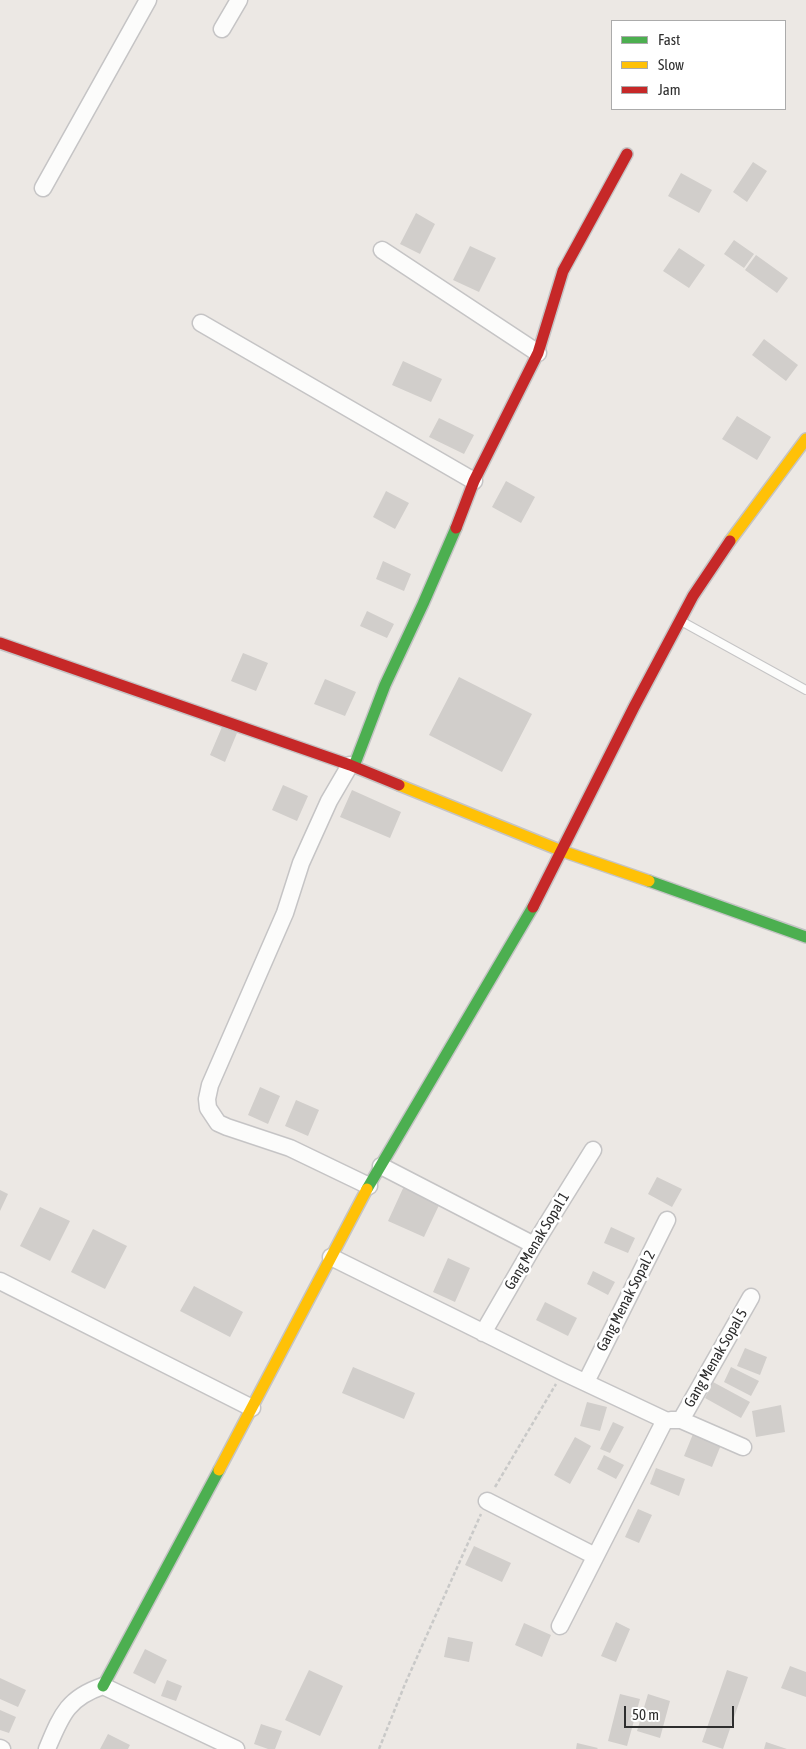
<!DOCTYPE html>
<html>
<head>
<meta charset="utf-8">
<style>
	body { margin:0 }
	#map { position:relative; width:806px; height:1749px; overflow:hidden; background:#ece8e4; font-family:"Asap Condensed",sans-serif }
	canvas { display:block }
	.legend { position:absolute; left:611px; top:20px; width:175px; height:90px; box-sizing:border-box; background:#fff; border:1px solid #ababab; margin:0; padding:6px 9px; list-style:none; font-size:15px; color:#2e2e2e }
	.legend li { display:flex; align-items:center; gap:10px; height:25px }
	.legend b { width:25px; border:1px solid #ababab }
	.scale { position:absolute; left:624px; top:1706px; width:110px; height:22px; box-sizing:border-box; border:2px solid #2e2e2e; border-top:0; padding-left:6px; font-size:15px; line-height:18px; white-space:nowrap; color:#2e2e2e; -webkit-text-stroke:4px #fff; paint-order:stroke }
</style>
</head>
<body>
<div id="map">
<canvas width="806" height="1749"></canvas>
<ul class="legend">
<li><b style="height:6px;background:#4caf50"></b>Fast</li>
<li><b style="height:6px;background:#ffc107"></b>Slow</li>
<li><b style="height:6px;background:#c62828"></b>Jam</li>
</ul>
<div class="scale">50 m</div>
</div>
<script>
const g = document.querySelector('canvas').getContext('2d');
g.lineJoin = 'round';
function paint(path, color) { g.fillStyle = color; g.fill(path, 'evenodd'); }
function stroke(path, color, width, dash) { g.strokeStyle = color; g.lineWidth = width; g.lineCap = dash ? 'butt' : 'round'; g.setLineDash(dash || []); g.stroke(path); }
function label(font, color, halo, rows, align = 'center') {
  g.font = font + ' "Asap Condensed",sans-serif'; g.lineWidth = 5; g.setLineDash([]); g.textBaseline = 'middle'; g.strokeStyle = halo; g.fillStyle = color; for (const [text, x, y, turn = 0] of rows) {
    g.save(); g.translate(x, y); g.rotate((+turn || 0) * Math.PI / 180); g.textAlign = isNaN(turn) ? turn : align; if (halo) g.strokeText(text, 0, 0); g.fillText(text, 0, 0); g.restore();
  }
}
paint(new Path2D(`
	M753 162 767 171 747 202 733 192Z
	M681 173 712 190 699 213 668 196Z
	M416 213 435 224 420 254 400 244Z
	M734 240 754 254 744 268 724 254Z
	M470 246 496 258 479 292 453 280Z
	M679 248 705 265 689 288 663 271Z
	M756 255 788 278 777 293 745 270Z
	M764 339 798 365 786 381 752 355Z
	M403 361 442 379 431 402 392 385Z
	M737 416 771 437 757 460 722 439Z
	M439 418 474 435 464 454 429 437Z
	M506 481 535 497 521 523 492 507Z
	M386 491 409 503 395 529 373 517Z
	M383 561 411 574 404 591 376 579Z
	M367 611 394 624 387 638 360 626Z
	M243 653 268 663 256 691 231 681Z
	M459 677 532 714 502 772 429 735Z
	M325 679 356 692 345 716 314 704Z
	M222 727 237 733 225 762 210 755Z
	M283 785 308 796 297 821 272 810Z
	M352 790 401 812 390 838 340 817Z
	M260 1087 280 1096 268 1124 248 1115Z
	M296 1100 319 1110 308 1136 285 1126Z
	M657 1177 682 1189 672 1207 648 1194Z
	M405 1184 441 1201 424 1237 388 1221Z
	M0 1190 8 1194 0 1211Z
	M40 1207 70 1221 50 1261 20 1246Z
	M611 1227 635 1238 628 1253 604 1243Z
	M93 1229 127 1246 105 1289 71 1272Z
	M448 1258 470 1268 455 1302 433 1292Z
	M593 1271 615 1282 608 1295 587 1284Z
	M194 1286 243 1312 230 1337 180 1311Z
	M545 1302 577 1318 568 1336 536 1320Z
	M745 1348 767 1357 760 1375 737 1366Z
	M353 1367 415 1393 404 1419 342 1393Z
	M731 1367 759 1381 751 1396 724 1382Z
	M713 1382 750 1402 741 1418 705 1398Z
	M587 1402 607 1407 600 1431 580 1426Z
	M781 1405 785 1432 756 1437 752 1411Z
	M613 1422 624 1427 610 1453 600 1449Z
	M693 1434 721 1445 712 1467 684 1456Z
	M575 1437 591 1446 570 1484 554 1475Z
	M604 1455 624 1465 616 1479 597 1469Z
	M656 1468 685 1479 679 1496 650 1484Z
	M638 1509 652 1515 639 1543 625 1537Z
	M474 1546 511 1563 502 1582 465 1565Z
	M616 1622 630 1629 616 1662 601 1656Z
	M524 1623 551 1635 542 1657 515 1645Z
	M448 1637 473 1642 469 1662 444 1657Z
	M145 1649 167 1660 155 1684 133 1673Z
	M790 1666 806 1672V1697L781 1688Z
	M309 1670 343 1686 320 1736 285 1720Z
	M727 1670 748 1677 723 1749 702 1742Z
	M0 1678 26 1690 18 1707 0 1699Z
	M167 1680 182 1686 176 1701 161 1696Z
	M620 1694 640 1699 627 1746 608 1741Z
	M648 1694 670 1701 660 1738 637 1731Z
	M0 1710 16 1717 9 1733 0 1730Z
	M261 1724 282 1731 275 1749H268L254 1744Z
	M108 1734 130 1745 128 1749H100Z
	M766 1742 787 1749H764Z
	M577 1743 598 1748 597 1749H576Z`), '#d1cecb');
const lane = new Path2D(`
	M681 621 806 690`);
const street = new Path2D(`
	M222 29 239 0
	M43 188 148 0
	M382 250 538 353
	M201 323 474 481
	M350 765 329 801 301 863 285 913 210 1085 207 1099 208 1108 218 1123 227 1127 290 1148 369 1186
	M381 1166 534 1245
	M331 1257 563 1372 665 1420 560 1626
	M0 1281 252 1408
	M483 1333 534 1245 593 1150
	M586 1382 667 1220
	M671 1420H681L743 1447
	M681 1420 751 1297
	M487 1501 595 1556
	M0 1748 2 1749
	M47 1749C61 1716 67 1698 103 1686L236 1749`);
const fast = new Path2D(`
	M354 766 385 685 423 604 456 528
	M649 881 806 937
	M367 1189 533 907
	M103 1686 219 1470`);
const slow = new Path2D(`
	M730 541 806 439
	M399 785 562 851 649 881
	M219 1470 367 1189`);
const jam = new Path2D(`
	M456 528 474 481 538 353 563 271 627 154
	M0 643 350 765 399 785
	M533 907 634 707 693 596 730 541`);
stroke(lane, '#c5c4c5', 10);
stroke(street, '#c5c4c5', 19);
stroke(fast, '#c5c4c5', 14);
stroke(slow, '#c5c4c5', 14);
stroke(jam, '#c5c4c5', 14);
stroke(new Path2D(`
	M495 1487 556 1384
	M379 1749 405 1684 481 1514`), '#c9c9c8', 2.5, [4, 2.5]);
stroke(lane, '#fcfcfb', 8);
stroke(street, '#fcfcfb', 16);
stroke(fast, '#4caf50', 11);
stroke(slow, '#ffc107', 11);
stroke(jam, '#c62828', 11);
label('15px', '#2e2e2e', '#fff', [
	["Gang Menak Sopal 1",537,1241,-59],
	["Gang Menak Sopal 2",626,1301,-63],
	["Gang Menak Sopal 5",716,1358,-60]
]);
</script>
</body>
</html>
